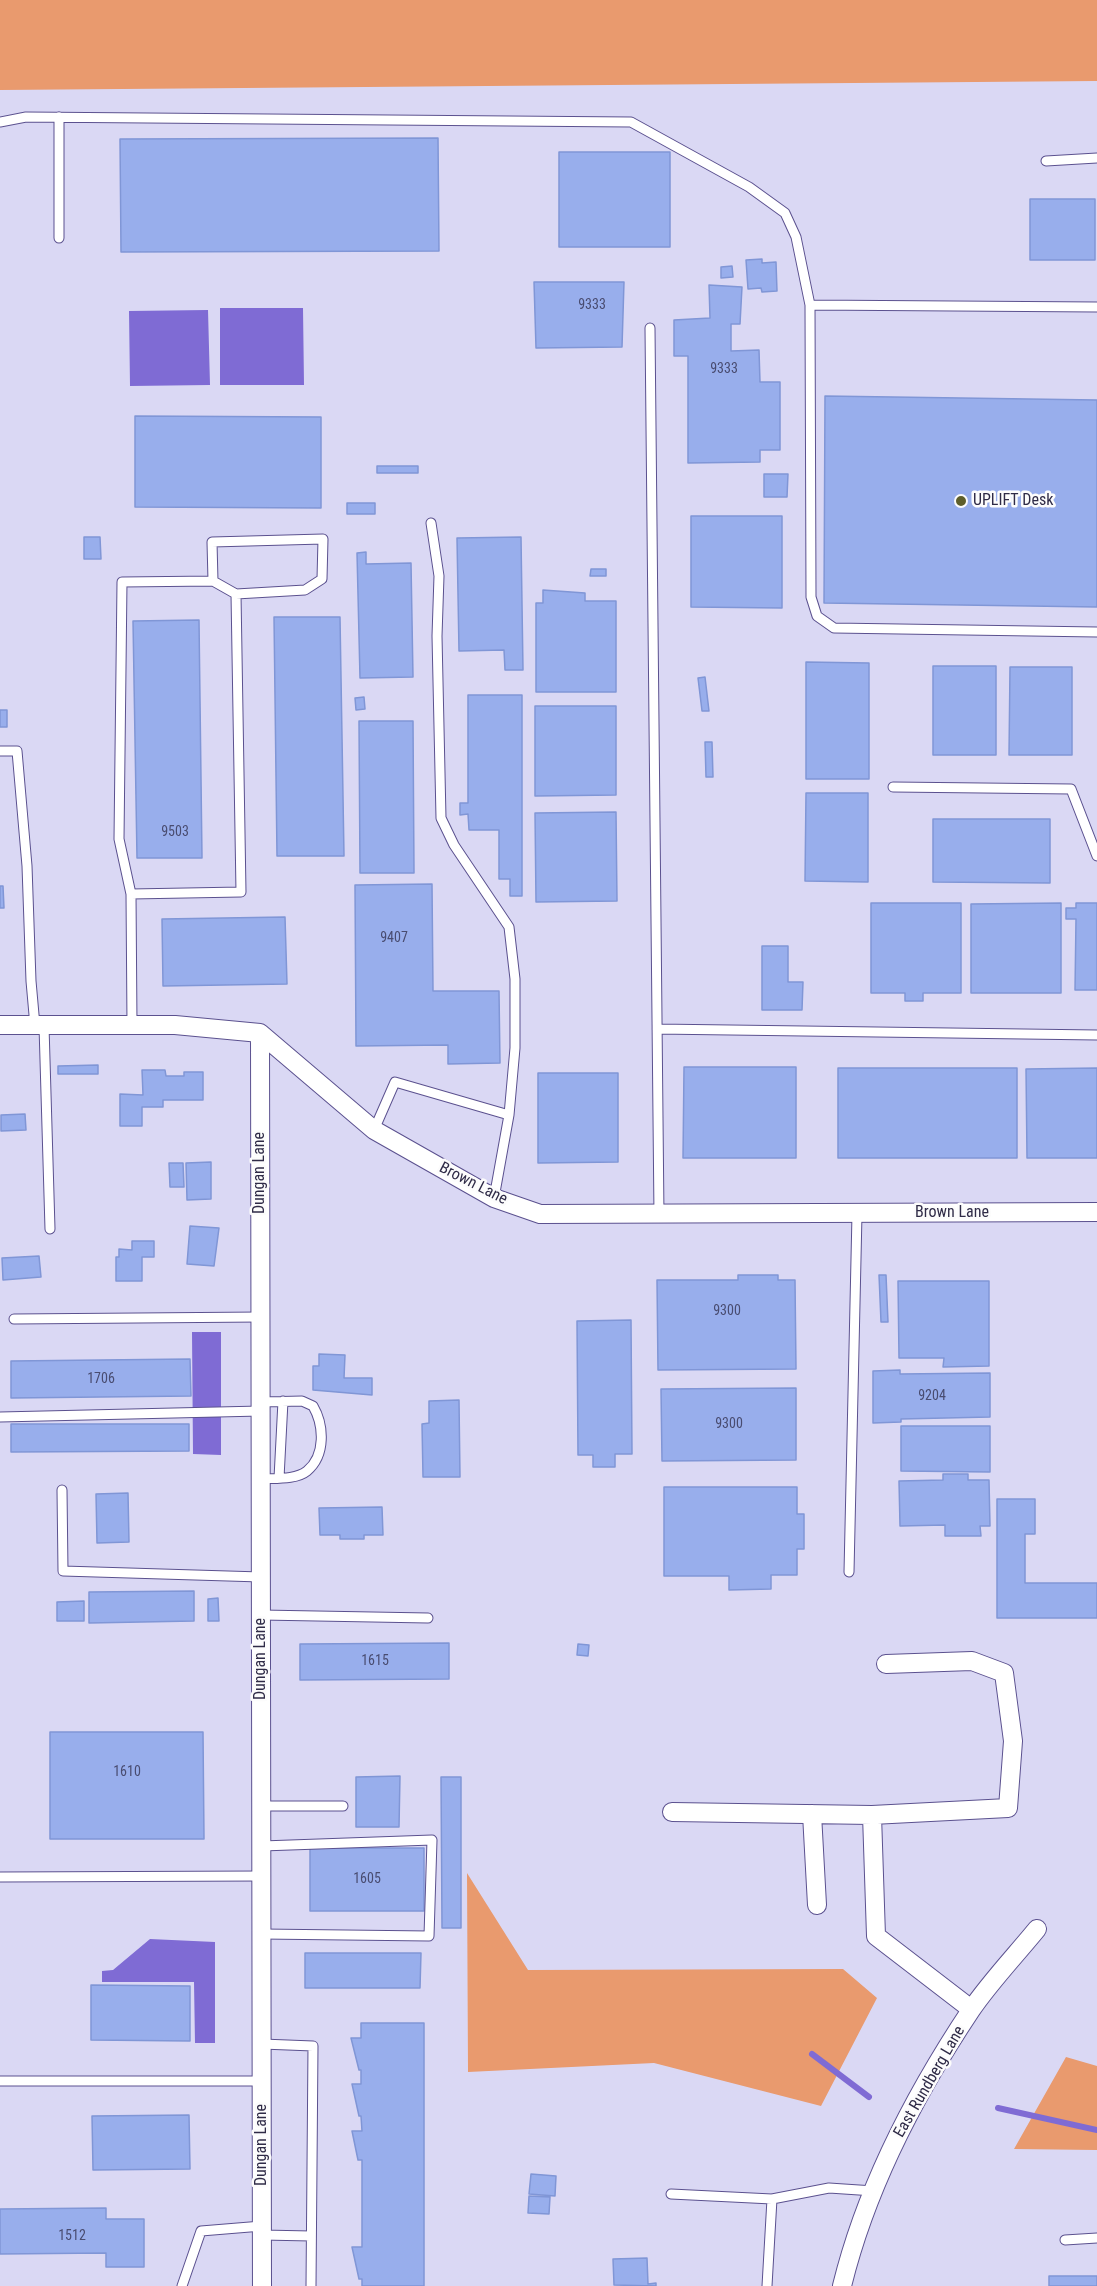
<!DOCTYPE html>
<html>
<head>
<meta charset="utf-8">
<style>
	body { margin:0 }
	canvas { display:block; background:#dad8f4 }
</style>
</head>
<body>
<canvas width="1097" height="2286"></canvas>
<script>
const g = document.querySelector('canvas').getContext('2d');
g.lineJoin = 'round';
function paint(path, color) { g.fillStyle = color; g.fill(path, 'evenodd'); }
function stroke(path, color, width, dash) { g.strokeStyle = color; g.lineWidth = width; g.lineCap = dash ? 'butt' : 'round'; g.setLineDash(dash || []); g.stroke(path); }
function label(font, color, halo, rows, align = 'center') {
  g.font = font + ' "Roboto Condensed",sans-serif'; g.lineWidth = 5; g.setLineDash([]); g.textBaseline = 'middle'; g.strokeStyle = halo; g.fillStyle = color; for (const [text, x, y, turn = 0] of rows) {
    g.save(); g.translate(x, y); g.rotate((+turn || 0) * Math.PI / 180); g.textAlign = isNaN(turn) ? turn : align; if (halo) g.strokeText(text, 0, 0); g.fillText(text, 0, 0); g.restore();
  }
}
paint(new Path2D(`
	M0 0H1097V81L0 90Z
	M467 1873 528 1970 843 1969 877 1998 821 2106 654 2063 468 2072Z
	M1066 2057 1097 2066V2150L1014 2149Z`), '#e99a6e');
paint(new Path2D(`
	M220 308H303L304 385H220Z
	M208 310 210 385 130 386 129 311Z
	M192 1332H221V1455L193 1454Z
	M150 1939 215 1942V2043H195L194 1982H102V1971L113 1970Z`), '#7f6bd4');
stroke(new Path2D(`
	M812 2054 869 2097
	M998 2108 1097 2130`), '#7f6bd4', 6);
const building = new Path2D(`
	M438 138 439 251 121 252 120 139Z
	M559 152H670V247H559Z
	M1030 199H1095V260H1030Z
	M762 259V263L776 262 777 291 762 292 761 288 748 289 746 260Z
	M732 266 733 277 721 278V267Z
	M534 282H624L622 347 536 348Z
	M709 285 742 287 740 324H731V351L759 350 760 382H780V450H760V462L688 463V356H674V320L710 318Z
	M825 396 1097 400V607L824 603Z
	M135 416 321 417V508L135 507Z
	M377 466H418V473H377Z
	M764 474H788L787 497H764Z
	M347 503H375V514H347Z
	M691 516H782V608L691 607Z
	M84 537H100L101 559H84Z
	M521 537 523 670H505L504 650 459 651 457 538Z
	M366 552V564L411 563 413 677 360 678 357 553Z
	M591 569H606V576H590Z
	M543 590 585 593V601H616V692H536V603H543Z
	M274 617H340L344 856H277Z
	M199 620 202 858H137L133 621Z
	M806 662 869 663V779H806Z
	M933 666H996V755H933Z
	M1010 667H1072V755H1009Z
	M705 677 709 711H702L698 678Z
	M468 695H522V896H510V879H499V830H469L468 814 460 815V803H468Z
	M364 697 365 709 356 710 355 698Z
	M535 706H616V795L535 796Z
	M0 710H7V727H0Z
	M359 721H413L414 873H360Z
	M705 742H712L713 777H706Z
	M806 793H868V882L805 881Z
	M616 812 617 901 536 902 535 813Z
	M933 819H1050V883L933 882Z
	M432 884 433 991H499L500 1063 448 1064V1045L356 1046 355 885Z
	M0 886H3L4 908H0Z
	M871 903H961V993H923V1001H905V993H871Z
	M1061 903V993H971V904Z
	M1076 903H1097V990H1075L1076 919H1066V908H1076Z
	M285 917 287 984 163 986 162 919Z
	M762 946H788V982H803L802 1010H762Z
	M98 1065V1074H58V1066Z
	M684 1067H796V1158H683Z
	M838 1068H1017V1158H838Z
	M1097 1068V1158H1027L1026 1069Z
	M142 1070H165L166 1076H184V1072H203V1100H163V1107H142V1126H120V1094L143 1095Z
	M538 1073H618V1162L538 1163Z
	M25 1114 26 1130 1 1131V1115Z
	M211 1162V1199L187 1200 186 1163Z
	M169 1163H183L184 1187H170Z
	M190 1226 219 1228 214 1266 187 1264Z
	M132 1241H154V1257H142V1281H116V1257H119V1249L132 1250Z
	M39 1256 41 1277 3 1280 2 1258Z
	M738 1275H778V1280H795L796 1369 658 1370 657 1280H738Z
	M879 1275H886L888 1322H881Z
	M898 1281H989V1366L943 1367 944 1358H899Z
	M631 1320 632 1454H615V1467H593V1455H578L577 1321Z
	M319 1354 345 1355 344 1378H372V1395L313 1390V1366H319Z
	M190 1359 191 1396 11 1398V1361Z
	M900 1370V1374L990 1373V1417L901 1419V1422L873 1423V1371Z
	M796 1388V1460L662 1461 661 1389Z
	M459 1400 460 1477H423L422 1424 429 1423V1401Z
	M11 1424H189V1451L11 1452Z
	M901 1426H990V1472L901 1471Z
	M943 1474H968V1480H989L990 1526H980L981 1536H945V1525L900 1526 899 1481 943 1480Z
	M664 1487H797V1514H804V1549H797V1575H771V1589L729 1590V1576H664Z
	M128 1493 129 1542 97 1543 96 1494Z
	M997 1499H1035V1534H1025V1583H1097V1618H997Z
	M382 1507 383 1535H364V1539H340V1535H320L319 1508Z
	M194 1591V1621L89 1623V1592Z
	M218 1598 219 1621H208V1599Z
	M84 1601V1621H57V1602Z
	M449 1643V1679L300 1680V1644Z
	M578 1644 589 1645 588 1656 577 1655Z
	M50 1732H203L204 1839H50Z
	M400 1776 399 1827H356V1777Z
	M441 1777H461V1928H442Z
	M310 1848H424V1911H310Z
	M305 1953H421L420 1988H305Z
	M91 1985 190 1986V2041L91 2040Z
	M361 2023H424V2286H362V2279H359L352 2247H362V2160H358L352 2131H362L361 2116H359L352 2084H361V2070H359L351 2038H361Z
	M189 2115 190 2169 93 2170 92 2116Z
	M531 2174 556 2176 555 2196 529 2194Z
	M529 2196 550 2197 549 2214 528 2213Z
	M106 2208V2219H144V2267H106V2253L0 2254V2209Z
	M647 2258 648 2284 656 2283V2286L614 2285 613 2259Z
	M1049 2276H1097V2286H1049Z`);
paint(building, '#98aeec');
stroke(building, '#8096d6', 1.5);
const lane = new Path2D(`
	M0 122 26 117 631 122 749 187 785 213 796 237 810 305
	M1046 161 1097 158
	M59 238V117
	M1097 307 810 305 811 597 817 616 834 628 1097 632
	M650 328 659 1215
	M431 523 439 576 437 636 441 818 454 845 509 927 515 979V1048L509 1115 494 1198
	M213 581 212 542 323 539 322 579 305 590 236 594
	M0 751H17L27 866 31 981 35 1026
	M893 787 1071 789 1097 856
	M131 894 241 892 236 594 213 581 122 582 119 839 131 894 132 1025
	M44 1026 50 1229
	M657 1029 1097 1035
	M374 1130 395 1082 509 1115
	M14 1319 261 1317
	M261 1402 302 1401 313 1406C324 1425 326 1455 307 1471 296 1480 274 1478 261 1479
	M0 1417 261 1411
	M279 1478 283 1401
	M62 1490 63 1571 261 1577
	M849 1572 857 1214
	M261 1615 428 1618
	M262 1806H343
	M262 1846 432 1840 429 1936 262 1934
	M0 1877 262 1876
	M262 2044 313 2046 311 2286
	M0 2081H262
	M671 2194 772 2199 767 2286
	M772 2199 829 2188 874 2191
	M262 2235 311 2236
	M1065 2240 1097 2238
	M182 2286 201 2231 262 2226`);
const street = new Path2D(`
	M0 1025H175L260 1033 374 1130 494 1198 540 1214 1097 1212
	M260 1033 262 2286
	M886 1664 972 1661 1004 1673 1013 1741 1008 1808 872 1815 876 1936 971 2009
	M672 1812 872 1815
	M812 1814 817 1905
	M842 2286C866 2188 915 2094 971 2010 990 1982 1015 1956 1037 1929`);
stroke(lane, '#5b518f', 11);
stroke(street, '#5b518f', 20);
stroke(lane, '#fff', 9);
stroke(street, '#fff', 18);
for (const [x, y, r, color] of [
	[961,501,6,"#5e5e2b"]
]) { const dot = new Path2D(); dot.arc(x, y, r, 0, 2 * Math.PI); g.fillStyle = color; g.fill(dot); stroke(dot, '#fcfcfc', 2); }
label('14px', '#494c70', null, [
	["9333",592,305],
	["9333",724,369],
	["9503",175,832],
	["9407",394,938],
	["9300",727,1311],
	["1706",101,1379],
	["9204",932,1396],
	["9300",729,1424],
	["1615",375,1661],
	["1610",127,1772],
	["1605",367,1879],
	["1512",72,2236]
]);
label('16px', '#2f2b47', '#fcfcfc', [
	["UPLIFT Desk",973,501]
], 'left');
label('16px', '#2f2b47', '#fcfcfc', [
	["Dungan Lane",260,1173,-90],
	["Brown Lane",473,1184,27],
	["Brown Lane",952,1213],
	["Dungan Lane",261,1659,-90],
	["East Rundberg Lane",930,2082,-60],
	["Dungan Lane",262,2145,-90]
]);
</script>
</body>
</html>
